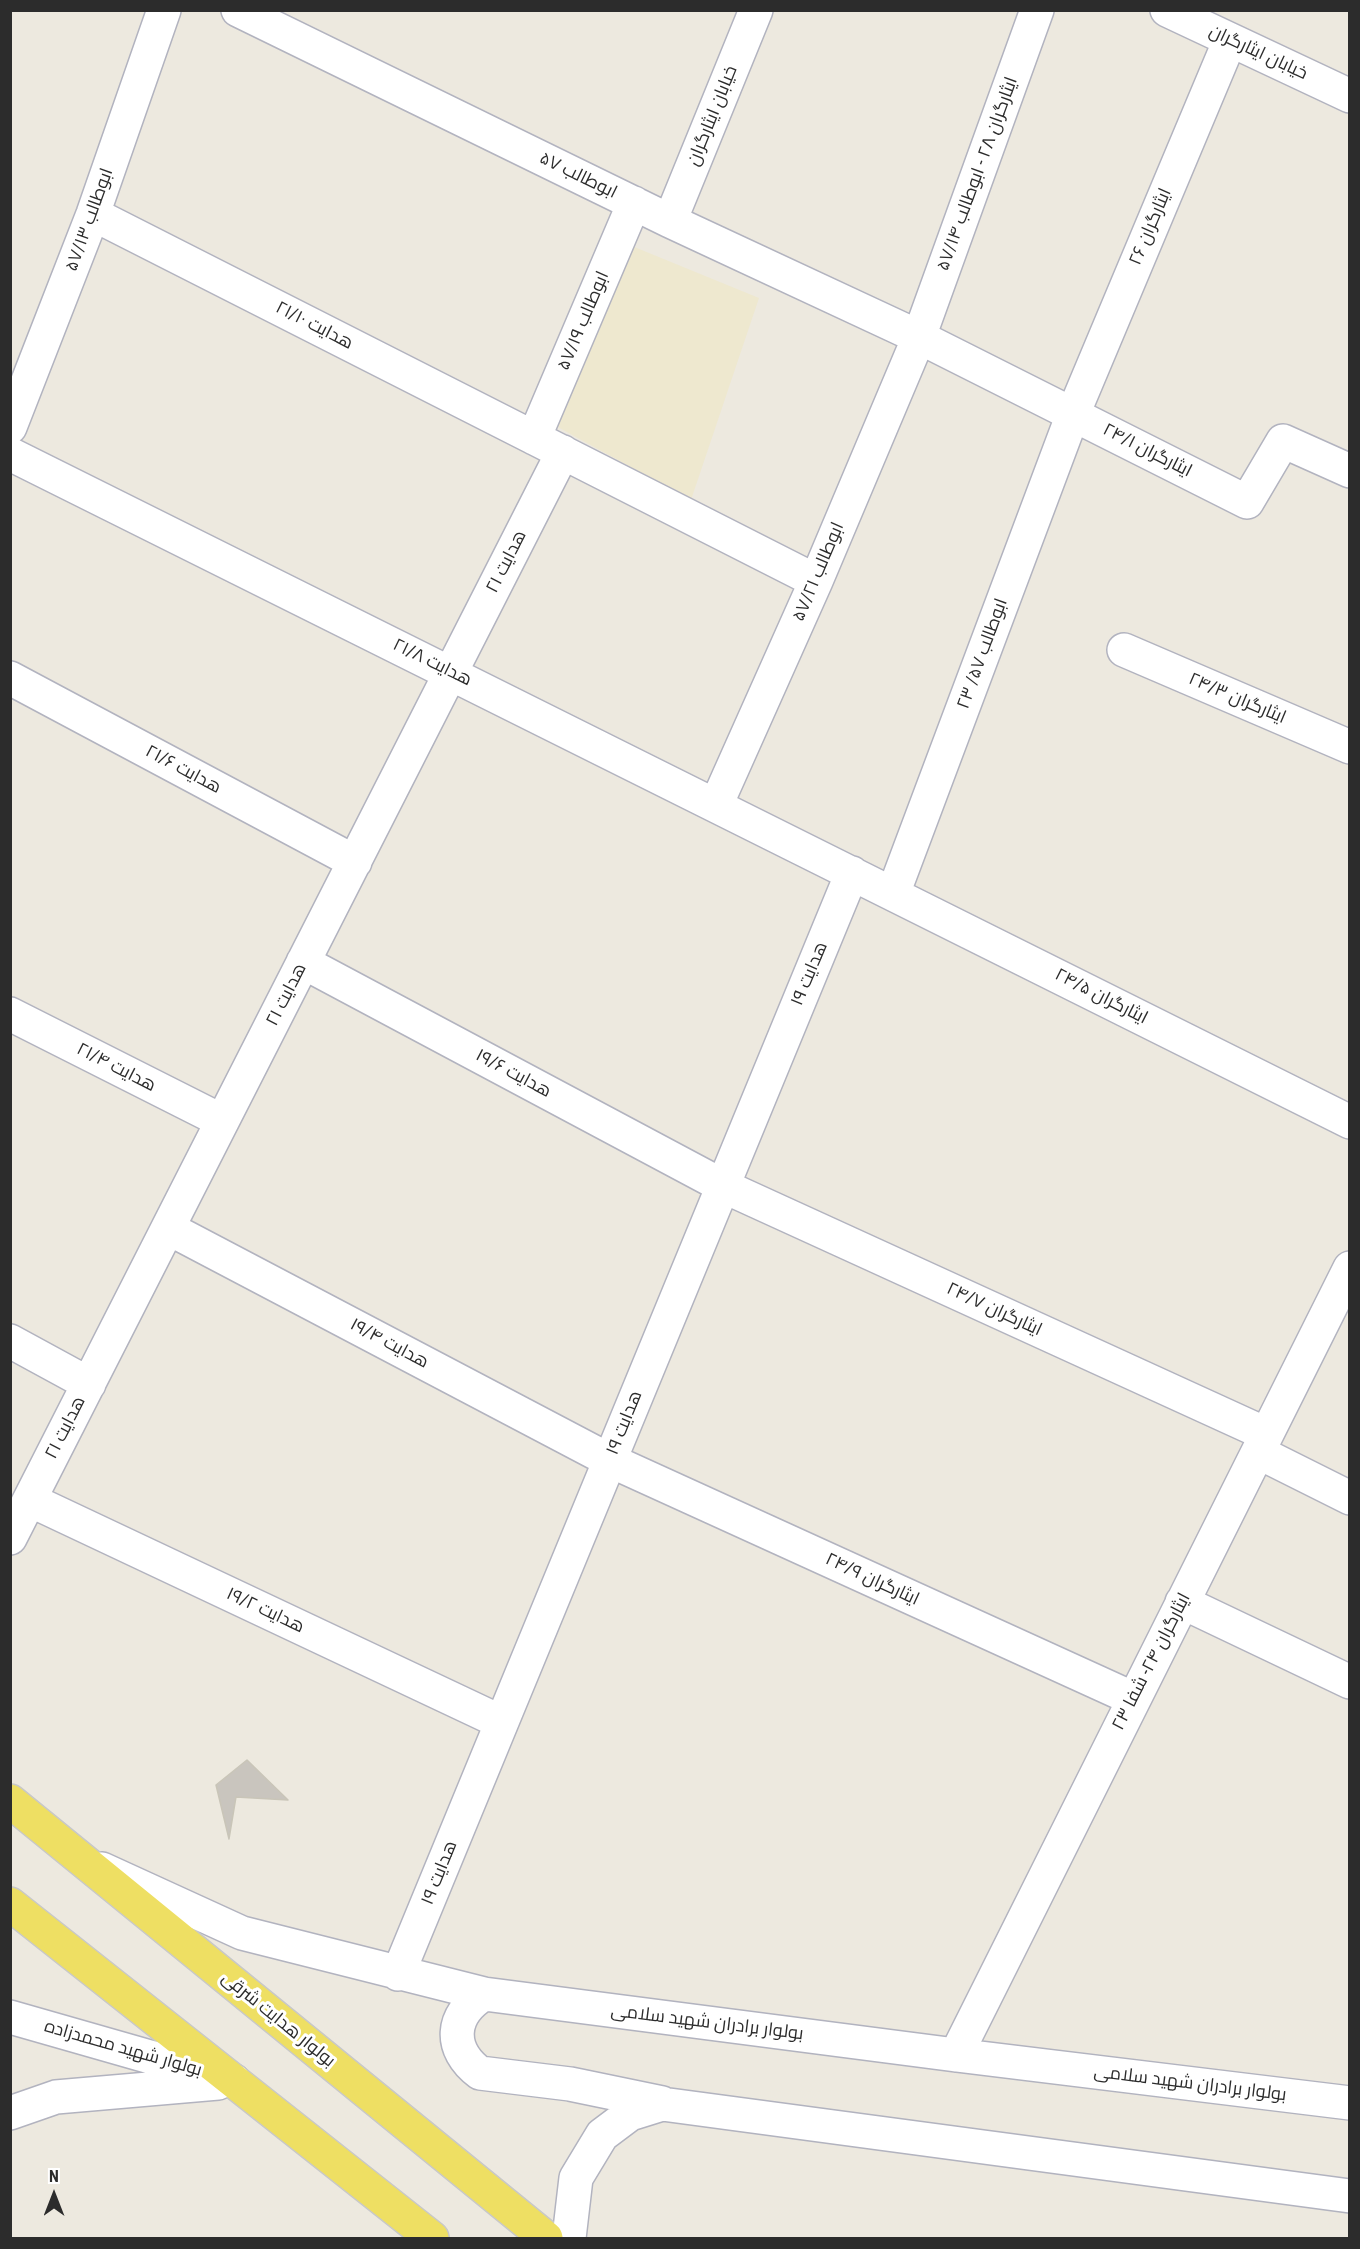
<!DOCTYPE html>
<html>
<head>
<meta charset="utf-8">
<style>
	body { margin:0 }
	#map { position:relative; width:1360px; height:2249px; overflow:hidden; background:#ede9df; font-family:"Roboto Condensed",sans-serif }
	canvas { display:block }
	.frame { position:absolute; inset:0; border:12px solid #2c2c2c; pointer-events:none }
	.north { position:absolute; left:24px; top:2165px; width:60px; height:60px; -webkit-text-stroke:4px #fff; paint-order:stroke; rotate:0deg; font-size:16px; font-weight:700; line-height:24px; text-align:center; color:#2c2c2c }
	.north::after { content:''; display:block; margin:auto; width:21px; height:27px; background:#2c2c2c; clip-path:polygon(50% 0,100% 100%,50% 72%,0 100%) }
</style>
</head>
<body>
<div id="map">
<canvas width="1360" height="2249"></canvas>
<div class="frame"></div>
<div class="north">N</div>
</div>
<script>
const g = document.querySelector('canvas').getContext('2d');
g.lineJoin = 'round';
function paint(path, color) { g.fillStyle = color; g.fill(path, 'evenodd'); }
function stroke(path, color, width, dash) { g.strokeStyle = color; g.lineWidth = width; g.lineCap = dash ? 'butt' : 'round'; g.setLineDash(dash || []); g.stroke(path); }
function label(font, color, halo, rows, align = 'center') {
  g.font = font + ' "Roboto Condensed",Cairo,sans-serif'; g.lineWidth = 6; g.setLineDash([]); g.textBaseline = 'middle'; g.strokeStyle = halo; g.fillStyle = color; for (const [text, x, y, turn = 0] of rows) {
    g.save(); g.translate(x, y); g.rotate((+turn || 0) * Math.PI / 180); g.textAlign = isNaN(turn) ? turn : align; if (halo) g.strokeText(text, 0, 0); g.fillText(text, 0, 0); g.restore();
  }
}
paint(new Path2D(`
	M627 244 759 298 691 500 554 425Z`), '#eee8cf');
const building = new Path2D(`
	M247 1760 288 1800 236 1797 229 1839 216 1785Z`);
paint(building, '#c9c5be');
stroke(building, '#c9c5b8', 1.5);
const minor = new Path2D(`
	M238 10 670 221 919 337 1247 502 1283 441 1350 471
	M1167 10 1350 96
	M93 214 816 581
	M670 221 756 10
	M10 427 93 214 164 10
	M534 438 634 203
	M10 454 1350 1122
	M1124 650 1350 747
	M10 678 355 862
	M716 805 816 581 919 337 1037 10
	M893 894 1073 414 1230 40
	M303 962 723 1186 1266 1434
	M10 1014 222 1121
	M168 1228 609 1460 1134 1699
	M10 1341 89 1384
	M1258 1452 1350 1498
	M30 1500 501 1722
	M10 1538 563 452
	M1182 1602 1350 1682
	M102 1869 242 1933 484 1994 956 2055 1350 2103
	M398 1974 852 873
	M484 1994C450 2015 448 2049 480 2073L570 2084 662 2103
	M10 2017 234 2081
	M956 2055 1350 1268
	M10 2113 56 2097 218 2083
	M569 2238 576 2178 602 2135 630 2114 662 2104 1350 2196`);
const major = new Path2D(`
	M10 1801 546 2238
	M10 1904 432 2238`);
stroke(minor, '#b2b3bf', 36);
stroke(major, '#c8c8c8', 36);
stroke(minor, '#fff', 33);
stroke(major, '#eedf63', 33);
label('18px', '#2c2c2c', '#fff', [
	["خیابان ایثارگران",1258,53,25],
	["خیابان ایثارگران",713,116,-68],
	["ایثارگران ۲۸ - ابوطالب ۵۷/۱۴",978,174,-70],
	["ابوطالب ۵۷",578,176,26],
	["ابوطالب ۵۷/۱۳",90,220,-70],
	["ایثارگران ۲۶",1151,227,-67],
	["ابوطالب ۵۷/۱۹",584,321,-67],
	["هدایت ۲۱/۱۰",314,326,27],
	["ایثارگران ۲۴/۱",1147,451,27],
	["هدایت ۲۱",507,562,-63],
	["ابوطالب ۵۷/۲۱",819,572,-67],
	["ابوطالب ۵۷/ ۲۳",983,654,-70],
	["هدایت ۲۱/۸",432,663,26],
	["ایثارگران ۲۴/۳",1237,699,23],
	["هدایت ۲۱/۶",183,770,28],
	["هدایت ۱۹",810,974,-67],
	["هدایت ۲۱",287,995,-63],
	["ایثارگران ۲۴/۵",1101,997,27],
	["هدایت ۲۱/۴",116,1068,27],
	["هدایت ۱۹/۶",513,1074,28],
	["ایثارگران ۲۴/۷",994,1310,25],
	["هدایت ۱۹/۴",389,1344,28],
	["هدایت ۱۹",625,1423,-68],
	["هدایت ۲۱",66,1428,-63],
	["ایثارگران ۲۴/۹",872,1580,25],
	["هدایت ۱۹/۲",265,1611,25],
	["ایثارگران ۲۴- شفا ۲۳",1152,1662,-63],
	["هدایت ۱۹",440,1873,-68],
	["بولوار هدایت شرقی",278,2020,39],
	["بولوار برادران شهید سلامی",707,2023,7],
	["بولوار شهید محمدزاده",123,2049,16],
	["بولوار برادران شهید سلامی",1190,2084,7]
]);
</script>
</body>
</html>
